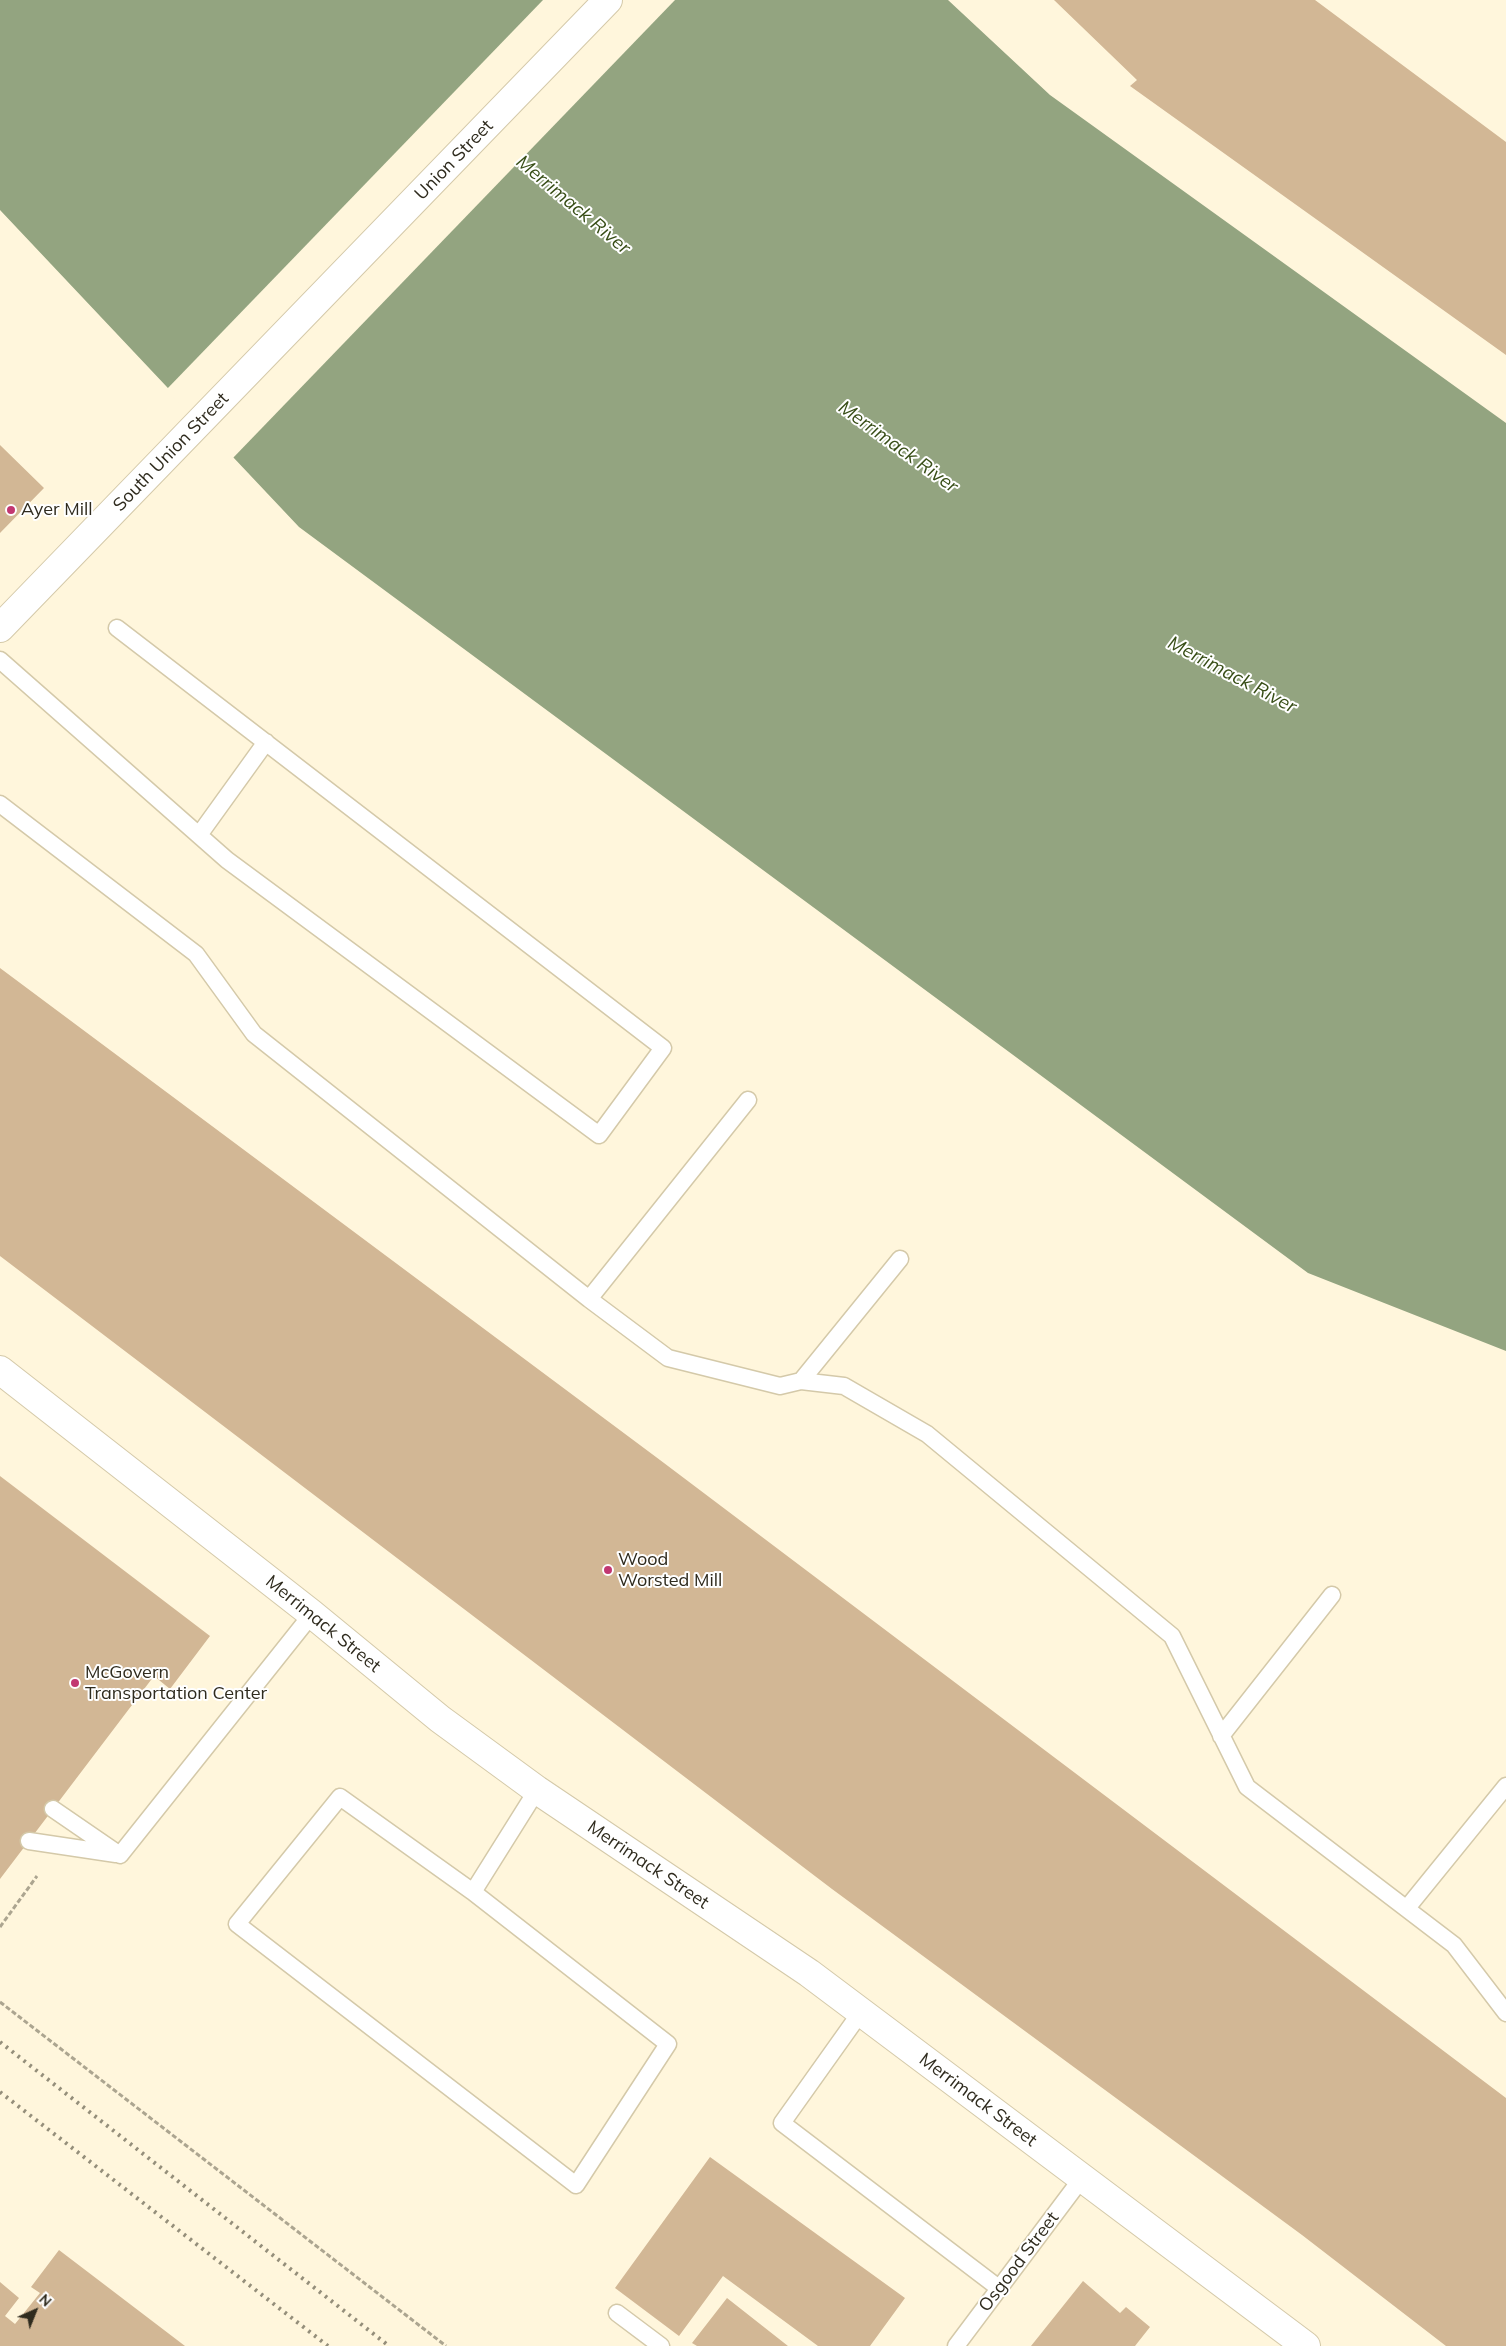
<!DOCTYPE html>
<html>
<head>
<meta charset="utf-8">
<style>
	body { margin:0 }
	#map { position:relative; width:1506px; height:2346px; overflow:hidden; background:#fff6dc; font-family:Mulish,sans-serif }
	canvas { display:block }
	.north { position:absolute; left:10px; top:2286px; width:50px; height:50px; -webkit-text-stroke:4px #fff; paint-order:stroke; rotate:44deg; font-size:14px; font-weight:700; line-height:20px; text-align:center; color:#2f2b1e }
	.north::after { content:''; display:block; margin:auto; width:18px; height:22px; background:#2f2b1e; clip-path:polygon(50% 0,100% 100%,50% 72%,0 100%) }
</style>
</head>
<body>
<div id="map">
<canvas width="1506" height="2346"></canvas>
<div class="north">N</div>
</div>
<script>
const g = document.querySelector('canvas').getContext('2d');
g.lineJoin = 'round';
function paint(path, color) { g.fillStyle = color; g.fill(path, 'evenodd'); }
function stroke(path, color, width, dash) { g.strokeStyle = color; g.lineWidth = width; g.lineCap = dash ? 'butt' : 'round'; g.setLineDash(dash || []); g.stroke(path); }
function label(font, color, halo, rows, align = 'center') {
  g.font = font + ' Mulish,sans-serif'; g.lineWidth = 4; g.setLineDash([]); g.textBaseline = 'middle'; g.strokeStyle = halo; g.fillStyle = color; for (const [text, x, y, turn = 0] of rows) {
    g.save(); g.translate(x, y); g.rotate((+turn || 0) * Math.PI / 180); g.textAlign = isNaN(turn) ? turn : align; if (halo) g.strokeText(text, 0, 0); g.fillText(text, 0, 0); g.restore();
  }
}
paint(new Path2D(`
	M0 0H948L1050 95 1506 423V1351L1308 1273 299 527 0 210Z`), '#93a480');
paint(new Path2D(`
	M543 0H675L232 459 166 390Z`), '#fff6dc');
paint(new Path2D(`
	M1054 0H1315L1506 142V355L1130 86 1137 80Z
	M0 445 44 488 0 533Z
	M0 968 660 1460 1506 2098V2346H1446L1302 2235 832 1889 0 1256Z
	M0 1476 210 1636 170 1689 154 1676 0 1879Z
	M710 2157 905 2298 870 2346H818L723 2276 679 2336 615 2288Z
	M59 2250 185 2346H0V2282L19 2298 5 2316 15 2324 40 2293 31 2287Z
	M1083 2281 1120 2313 1126 2307 1150 2327 1135 2346H1031Z
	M727 2298 788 2346H697L692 2343Z`), '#d2b795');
const service = new Path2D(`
	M0 660 227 860 599 1135 663 1048 117 628
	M0 804 196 954 254 1034 589 1299 668 1358 780 1386 801 1381 844 1386 927 1434 1172 1636 1247 1787 1454 1945 1506 2013
	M199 835 266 742
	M589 1299 748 1100
	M801 1381 900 1259
	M1221 1736 1332 1595
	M53 1809 120 1855 312 1614
	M29 1841 116 1854
	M473 1892 668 2044 576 2185 237 1924 340 1797 473 1892 537 1790
	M1407 1908 1506 1786
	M861 2012 782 2123 1000 2289
	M617 2313 661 2346
	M956 2346 1082 2178`);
const secondary = new Path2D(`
	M0 628 608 0
	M0 1370 312 1614 440 1719 537 1790 809 1973 1306 2346`);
stroke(service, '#d4c9a9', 19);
stroke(secondary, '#d4c9a9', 30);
stroke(new Path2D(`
	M0 1927 37 1876
	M0 2002 446 2346`), '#aca590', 3, [5, 2.5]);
stroke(service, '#fff', 16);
stroke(secondary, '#fff', 28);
stroke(new Path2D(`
	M0 2042 389 2346
	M0 2092 328 2346`), '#948e7a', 4, [2.5, 5]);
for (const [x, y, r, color] of [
	[11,510,5,"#c23771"],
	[608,1570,5,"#c23771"],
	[75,1683,5,"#c23771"]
]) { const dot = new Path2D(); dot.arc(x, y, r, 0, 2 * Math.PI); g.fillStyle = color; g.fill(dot); stroke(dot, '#fff', 2); }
label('18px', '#2f2b1e', '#fff', [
	["Union Street",454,160,-46],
	["South Union Street",171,452,-46],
	["Merrimack Street",323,1624,39],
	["Merrimack Street",648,1865,34],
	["Merrimack Street",978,2100,37],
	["Osgood Street",1019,2262,-53]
]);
label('18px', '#2f2b1e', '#fff', [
	["Ayer Mill",21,510],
	["Wood",618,1560],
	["Worsted Mill",618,1581],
	["McGovern",85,1673],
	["Transportation Center",85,1694]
], 'left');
label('italic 19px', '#384e17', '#fff', [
	["Merrimack River",573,205,40],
	["Merrimack River",898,447,36],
	["Merrimack River",1232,675,28]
]);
</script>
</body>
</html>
